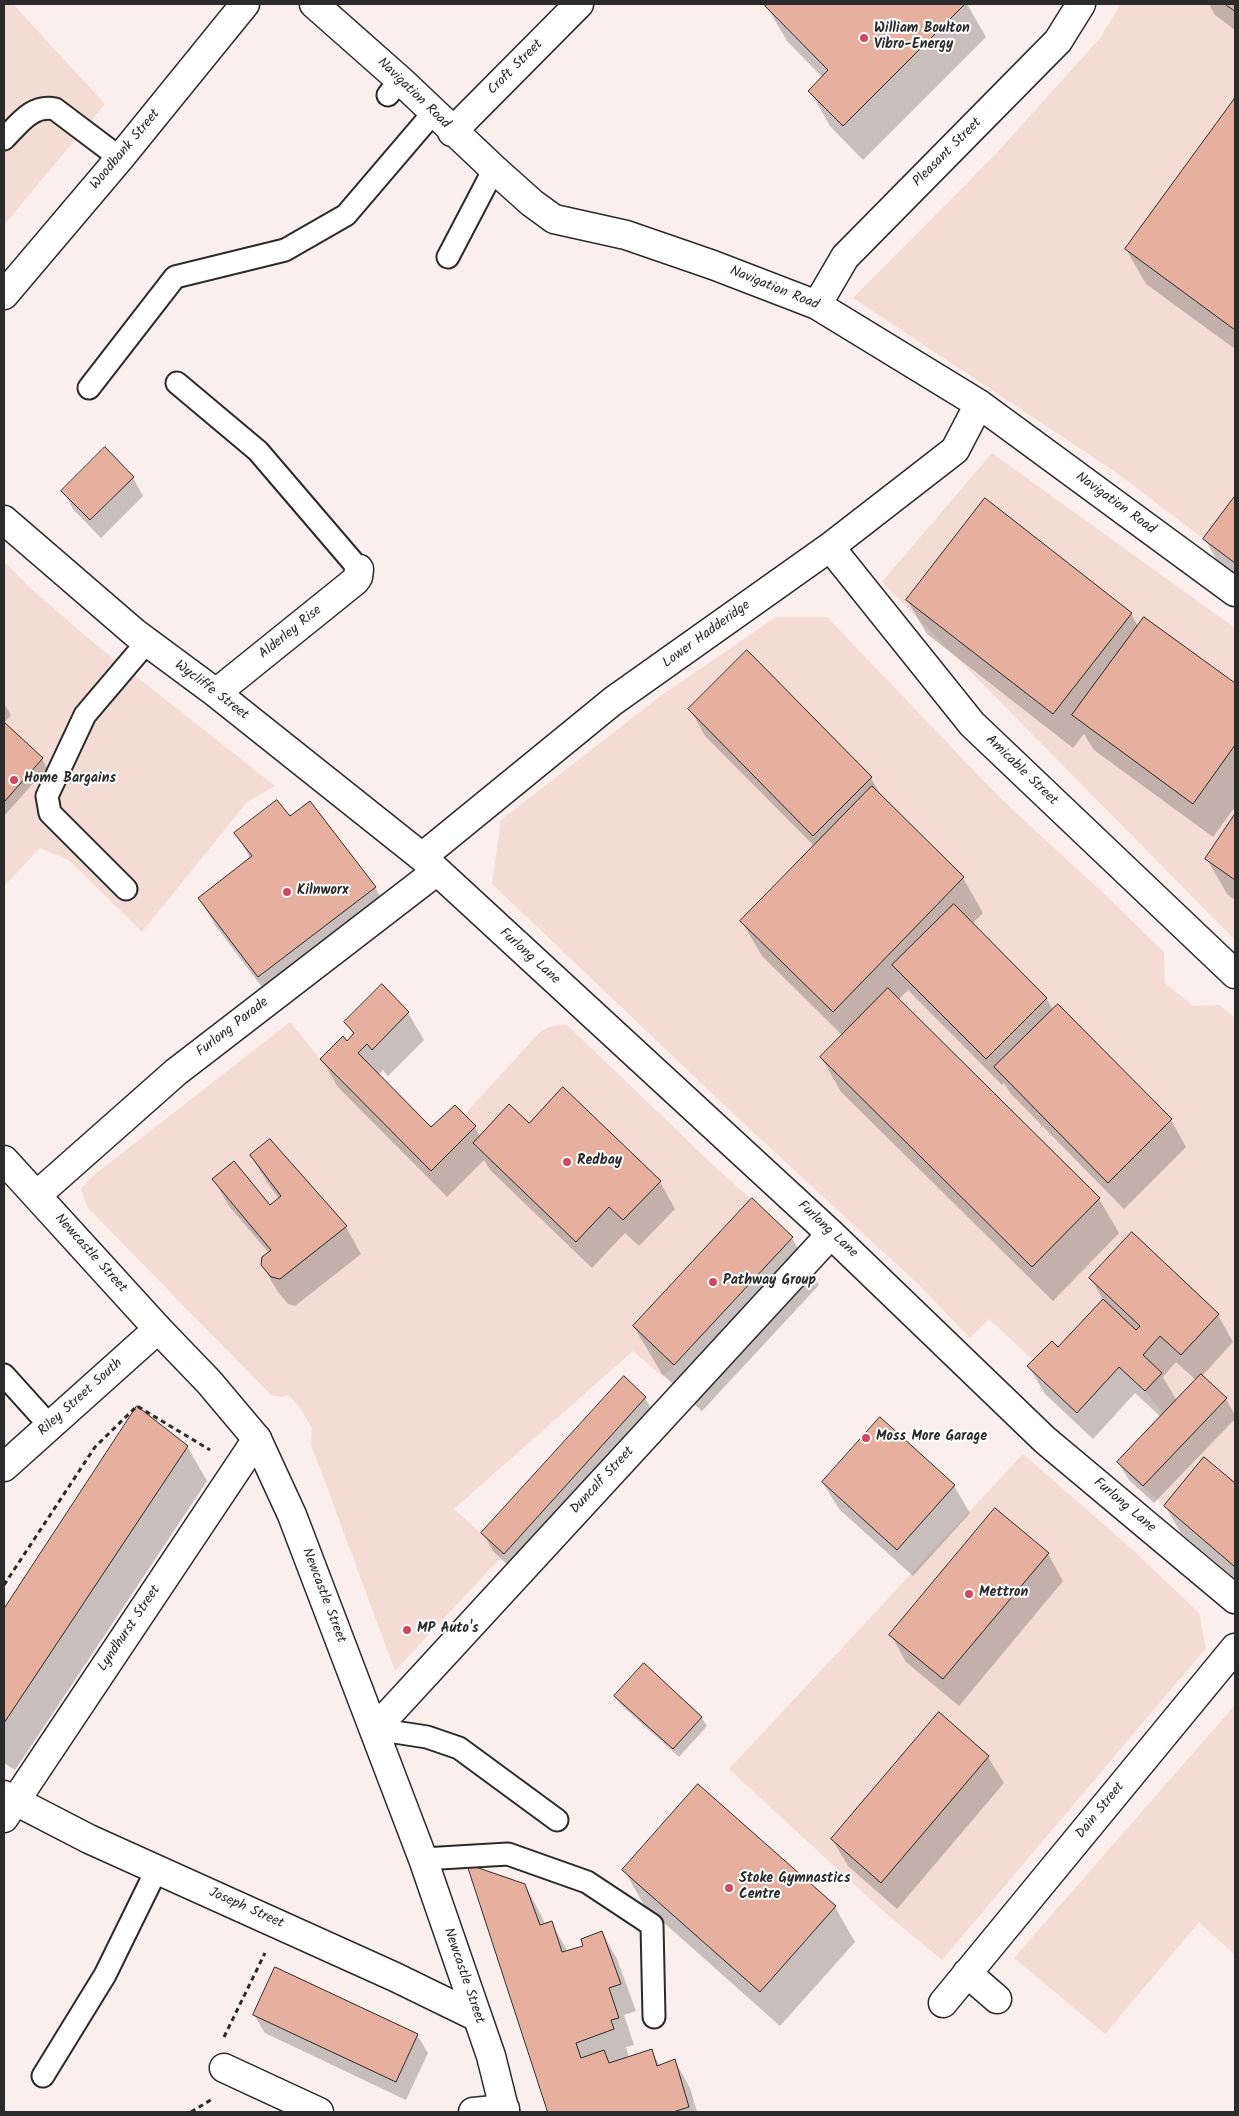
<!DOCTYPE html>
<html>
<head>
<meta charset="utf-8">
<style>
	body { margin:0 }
	#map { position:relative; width:1239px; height:2116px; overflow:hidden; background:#faefec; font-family:Kalam,sans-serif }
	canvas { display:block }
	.frame { position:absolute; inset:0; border:5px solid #2b2b2b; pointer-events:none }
</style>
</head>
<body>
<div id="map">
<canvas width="1239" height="2116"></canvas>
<div class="frame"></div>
</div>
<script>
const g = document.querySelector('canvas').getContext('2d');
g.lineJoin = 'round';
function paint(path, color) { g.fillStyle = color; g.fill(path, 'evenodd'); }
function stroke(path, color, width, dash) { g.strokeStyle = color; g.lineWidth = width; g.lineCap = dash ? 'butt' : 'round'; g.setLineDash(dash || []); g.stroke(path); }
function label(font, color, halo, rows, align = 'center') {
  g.font = font + ' Kalam,sans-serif'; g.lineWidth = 4; g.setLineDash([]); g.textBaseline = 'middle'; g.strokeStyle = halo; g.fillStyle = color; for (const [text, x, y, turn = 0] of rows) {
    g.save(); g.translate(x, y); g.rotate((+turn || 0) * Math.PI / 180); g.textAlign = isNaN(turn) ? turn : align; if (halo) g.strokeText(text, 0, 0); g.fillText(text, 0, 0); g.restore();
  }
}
paint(new Path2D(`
	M4 4H13L105 104 4 225Z
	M1121 4H1235V563L1117 473 853 298 994 156 1100 38Z
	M992 453 1235 628V940L882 582Z
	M4 562 29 587 95 644 275 786 247 802 142 932 70 861 40 848 4 886Z
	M776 617H827L999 797 1101 891 1164 952 1165 983 1193 1006 1219 1005 1235 1018V1567L1164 1506 1117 1462 1162 1412 1145 1391 1120 1367 1077 1413 1027 1366 1033 1360 989 1319 970 1338 919 1285 740 1120 492 884 501 820 662 695Z
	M290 1022 320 1059 431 1170 476 1127 464 1115 540 1032 549 1027 566 1024 711 1163 793 1237 663 1377 633 1351 454 1509 504 1554 395 1671 311 1444 312 1428 300 1408 289 1395 281 1397 271 1395 87 1207 81 1189 94 1175Z
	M1023 1454 1132 1549 1199 1613 1206 1648 942 1960 883 1911 729 1769Z
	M1235 1705V1955L1199 1922 1105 2034 1014 1958Z`), '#f4dcd5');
paint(new Path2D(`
	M769 4H967L986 37 863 160 830 126 810 91 823 78 787 41 767 7Z
	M1209 4H1235V30L1215 15Z
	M1235 100V349L1146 284 1126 249Z
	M133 478 143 496 101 538 73 509 63 491Z
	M1235 498V577L1220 566 1205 539Z
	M907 600 1131 614 1138 626 1144 618 1235 685V807L1213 837 1094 750 1084 734 1073 748 927 634Z
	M747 652 871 778 884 800 963 878 983 913 972 924 1046 998 1053 1010 1171 1120 1186 1147 1124 1209 1011 1094 1004 1083 1002 1085 908 990 898 1000 1099 1199 1119 1233 1053 1301 841 1092 821 1057 843 1036 762 956 742 922 815 847 705 736 690 709Z
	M4 704 11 715 4 723Z
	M4 724 42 759 47 768 4 816Z
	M1235 817V900L1227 894 1207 859Z
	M290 818 375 887 390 914 274 1003 215 925 199 898 250 858 236 833Z
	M382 986 408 1013 424 1040 388 1076 383 1070 378 1075 431 1129 454 1106 475 1127 480 1137 529 1125 660 1182 675 1209 639 1246 625 1233 592 1268 490 1170 484 1160 447 1197 337 1086 322 1059 354 1036 346 1022Z
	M251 1156 346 1227 361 1254 295 1306 288 1304 278 1292 262 1265 269 1253 229 1206 214 1180 270 1206 279 1199 267 1182Z
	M792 1238 819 1285 702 1411 662 1374 634 1327Z
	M1091 1278 1218 1315 1233 1342 1202 1376 1226 1399 1235 1415V1419L1154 1503 1129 1480 1118 1462 1161 1417 1135 1393 1093 1439 1045 1394 1029 1367 1058 1349 1103 1300ZM1176 1362 1196 1380 1177 1401 1163 1377Z
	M645 1398 656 1416 515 1572 493 1551 483 1533Z
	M138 1408 187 1446 207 1481 15 1770 4 1763V1611Z
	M880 1419 954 1486 970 1513 913 1576 839 1509 823 1483Z
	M1204 1459 1235 1485V1579L1181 1533 1165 1506Z
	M1048 1554 1063 1581 959 1706 906 1662 891 1635Z
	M616 1696 701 1717 707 1726 679 1757 621 1705Z
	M988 1757 1004 1783 897 1909 848 1866 832 1839Z
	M624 1870 835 1907 855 1942 780 2026 644 1905Z
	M525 1885 540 1913 545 1924 551 1922 568 1952 584 1947 602 1932 617 1959 636 2011 624 2015 634 2045 626 2047 629 2058 651 2050 660 2066 675 2061 690 2088 697 2112H549Z
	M254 2015 417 2035 428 2053 406 2100 265 2033Z`), '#0003');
const building = new Path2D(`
	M768 4H965L843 126 808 91 828 70 765 6Z
	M1225 4H1235V11Z
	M1235 98V330L1125 249Z
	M105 447 134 477 90 520 61 491Z
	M1235 496V563L1203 539Z
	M985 498 1132 613 1053 714 906 600Z
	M1144 617 1235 683V745L1193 804 1072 715Z
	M747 650 872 777 813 836 688 709Z
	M4 722 43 758 4 802Z
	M872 786 964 877 833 1012 740 921Z
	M277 800 290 816 310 801 376 887 258 977 198 898 252 856 234 833Z
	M1235 814V880L1205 859Z
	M954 904 1047 998 986 1059 892 965Z
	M382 984 409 1012 372 1050 367 1044 358 1053 431 1127 455 1105 476 1126 431 1171 320 1059 343 1036 347 1041 354 1033 344 1022Z
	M888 988 1100 1198 1032 1267 820 1057Z
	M1058 1004 1172 1119 1108 1183 994 1067Z
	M563 1087 661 1181 623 1220 609 1207 576 1242 473 1143 509 1104 529 1123Z
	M270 1139 347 1226 280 1279 271 1277 261 1265 262 1257 271 1250 212 1179 234 1161 270 1205 281 1196 250 1155Z
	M752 1198 793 1237 674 1365 633 1326Z
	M1132 1232 1219 1314 1181 1355 1160 1336 1143 1355 1162 1373 1145 1391 1119 1367 1077 1413 1027 1366 1052 1341 1058 1347 1103 1299 1136 1330 1140 1326 1089 1278Z
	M1201 1374 1227 1398 1143 1486 1117 1462Z
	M624 1376 646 1397 504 1554 481 1533Z
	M137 1406 188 1446 4 1723V1609Z
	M880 1417 955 1485 897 1550 822 1482Z
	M1204 1457 1235 1483V1567L1164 1506Z
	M995 1508 1049 1553 943 1679 889 1635Z
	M644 1663 702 1717 673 1749 614 1696Z
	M939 1712 989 1756 881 1883 831 1839Z
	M698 1784 836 1906 760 1992 622 1870Z
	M467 1864 525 1884 540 1925 552 1921 562 1952 583 1946 581 1939 602 1931 621 1984 609 1988 619 2018 611 2020 614 2029 576 2043 581 2058 604 2050 609 2063 652 2049 657 2066 675 2059 689 2107 673 2112H548Z
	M275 1967 418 2034 396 2082 253 2015Z`);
paint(building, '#e7af9e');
stroke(building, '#2b2b2b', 1);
const lane = new Path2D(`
	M388 95 400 80
	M4 139C19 124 32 104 55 109L120 158
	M448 257 494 169
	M177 383 258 451 359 569
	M89 388 175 277 285 250 346 215 433 113
	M126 889 50 813 47 796 85 715 147 642
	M4 1375 50 1426
	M375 1729 427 1737 459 1748 557 1820
	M423 1859 508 1854 587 1882 652 1925 654 2017
	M43 2076 105 1975 157 1869`);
const street = new Path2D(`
	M314 4 400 80 494 169 532 203 554 219 626 235 713 265 817 305 979 404 1235 592
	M452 132 579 4
	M817 305 845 257 1058 41 1081 4
	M4 520 135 633 216 693 422 857 831 1234 1045 1440 1235 1599
	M830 547 972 724 1235 974
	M216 693 355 581 358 577 359 569
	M422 857 613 701 830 547 955 450 979 404
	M37 1195 176 1072 437 871
	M4 1467 158 1329
	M375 1729 831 1234
	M4 1795 89 1839 395 1977 477 2017
	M4 1818 257 1439
	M967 1973 997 1999
	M943 2003 1235 1648
	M224 2068 319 2112
	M473 2112 505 2109`);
const secondary = new Path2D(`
	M4 295 120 158 245 4
	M4 1160 158 1329 209 1382 257 1439 292 1515 423 1859 491 2056 505 2112`);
stroke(lane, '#2b2b2b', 25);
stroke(street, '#2b2b2b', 31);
stroke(secondary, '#2b2b2b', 31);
stroke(new Path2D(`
	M4 1585 95 1447 137 1406 210 1450
	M224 2037 265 1953
	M191 2112 214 2098`), '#2b2b2b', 3, [5, 4]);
stroke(lane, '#fff', 21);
stroke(street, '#fff', 28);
stroke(secondary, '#fff', 28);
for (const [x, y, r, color] of [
	[864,38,5,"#d1495b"],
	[14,780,5,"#d1495b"],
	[287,892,5,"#d1495b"],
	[567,1162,5,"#d1495b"],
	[713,1282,5,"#d1495b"],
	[866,1438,5,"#d1495b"],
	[969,1594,5,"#d1495b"],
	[407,1630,5,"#d1495b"],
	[729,1888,5,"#d1495b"]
]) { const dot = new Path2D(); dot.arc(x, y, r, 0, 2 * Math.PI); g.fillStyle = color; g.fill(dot); stroke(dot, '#fff', 2); }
label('bold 14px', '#2b2b2b', '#fff', [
	["William Boulton",874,30],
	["Vibro-Energy",874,46],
	["Home Bargains",24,780],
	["Kilnworx",297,892],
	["Redbay",577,1162],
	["Pathway Group",723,1282],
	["Moss More Garage",876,1438],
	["Mettron",979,1594],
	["MP Auto's",417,1630],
	["Stoke Gymnastics",739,1880],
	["Centre",739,1896]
], 'left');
label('14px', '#2b2b2b', '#fff', [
	["Croft Street",516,68,-45],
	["Navigation Road",413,94,44],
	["Woodbank Street",126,150,-50],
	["Pleasant Street",948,153,-45],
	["Navigation Road",774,289,22],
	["Navigation Road",1115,504,36],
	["Alderley Rise",291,633,-39],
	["Lower Hadderidge",707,635,-36],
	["Wycliffe Street",211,691,37],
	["Amicable Street",1021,771,44],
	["Furlong Lane",529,957,42],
	["Furlong Parade",233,1028,-38],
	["Furlong Lane",827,1230,43],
	["Newcastle Street",90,1254,48],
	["Riley Street South",81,1398,-42],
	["Duncalf Street",603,1481,-47],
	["Furlong Lane",1124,1506,40],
	["Newcastle Street",323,1596,69],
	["Lyndhurst Street",130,1629,-56],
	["Dain Street",1101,1811,-51],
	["Joseph Street",246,1909,24],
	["Newcastle Street",463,1976,71]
]);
</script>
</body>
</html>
